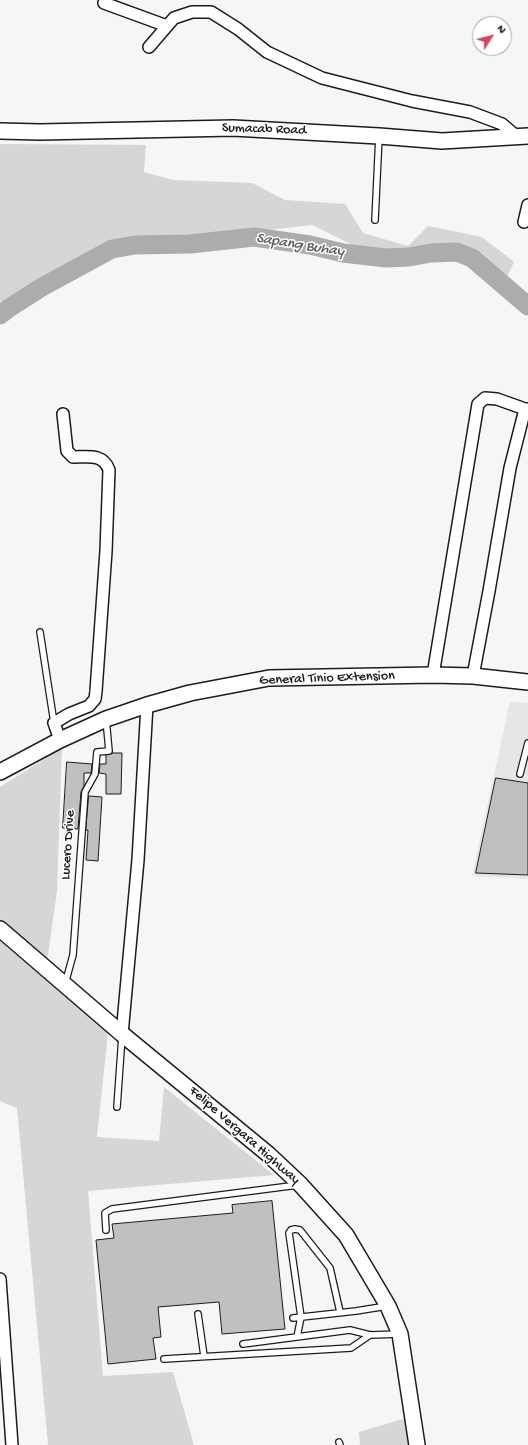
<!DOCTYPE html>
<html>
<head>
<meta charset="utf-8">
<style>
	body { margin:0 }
	#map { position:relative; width:528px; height:1445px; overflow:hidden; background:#f6f6f6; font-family:"Gochi Hand",sans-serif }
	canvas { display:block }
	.north { position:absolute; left:472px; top:16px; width:40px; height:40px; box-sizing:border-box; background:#fff; border:1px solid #a4a4a4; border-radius:50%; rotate:54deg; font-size:11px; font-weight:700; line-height:16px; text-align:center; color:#1c1c1c }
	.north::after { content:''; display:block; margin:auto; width:14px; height:18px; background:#d1495b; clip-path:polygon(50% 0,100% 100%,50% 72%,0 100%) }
</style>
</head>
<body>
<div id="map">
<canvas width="528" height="1445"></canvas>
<div class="north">N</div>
</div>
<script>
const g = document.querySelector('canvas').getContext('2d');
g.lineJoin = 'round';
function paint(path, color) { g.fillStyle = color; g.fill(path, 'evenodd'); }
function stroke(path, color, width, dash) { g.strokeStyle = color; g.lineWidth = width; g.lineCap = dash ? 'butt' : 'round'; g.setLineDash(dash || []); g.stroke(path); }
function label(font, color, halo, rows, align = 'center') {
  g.font = font + ' "Gochi Hand",sans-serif'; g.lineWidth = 3; g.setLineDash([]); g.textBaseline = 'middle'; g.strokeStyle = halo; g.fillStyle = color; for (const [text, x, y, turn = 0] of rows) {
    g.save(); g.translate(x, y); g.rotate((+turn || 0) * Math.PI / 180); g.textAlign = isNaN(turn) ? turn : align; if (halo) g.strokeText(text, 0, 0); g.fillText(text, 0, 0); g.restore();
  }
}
paint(new Path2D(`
	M510 702 528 703V879L472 876Z`), '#e6e6e6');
paint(new Path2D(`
	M0 144 146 145 144 172 173 180 252 183 285 200 345 204 363 233 408 246 428 226 482 237 514 262 506 279 467 248 415 252 369 253 312 225 250 232 170 236 105 244 0 302Z
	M62 748 57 891 47 962 0 919V787Z
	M0 941 108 1033 97 1137 159 1141 164 1087 274 1175 88 1191 103 1376 173 1372 194 1445H48L17 1108 0 1101Z
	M409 1417 412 1445H360L359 1432Z`), '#d6d6d6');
stroke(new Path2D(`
	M0 315 9 308 42 287 112 249 135 245 190 244 254 237 310 245 343 253 386 258 409 257 431 253 457 252 472 258 528 306`), '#acacac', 19);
const building = new Path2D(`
	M112 753H122L121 794H106V774L99 773 100 764H106V755Z
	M67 762 92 764 91 773H84V786L81 792 78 829 63 828Z
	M496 778 528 783V875L476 873Z
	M89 796 102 797 98 861 86 860 88 830H86Z
	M272 1201 285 1329 222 1334 219 1302 158 1307 161 1337 153 1338 156 1359 108 1364 96 1240 114 1238 112 1224 233 1213 232 1205Z`);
paint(building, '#c0c0c0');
stroke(building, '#1c1c1c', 1);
const lane = new Path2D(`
	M375 220 379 136
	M40 632 54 723
	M520 774 528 743
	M65 984 73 955 85 792 95 774 97 752 109 751 106 719
	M117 1107 122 1036
	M106 1230 105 1213 112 1209 298 1185
	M198 1314 204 1356
	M293 1318 356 1311 387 1306
	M297 1337 301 1317 289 1233 291 1230 295 1229 300 1230 330 1268 340 1312
	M243 1344 350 1330 370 1335 400 1334
	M164 1359 351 1348 370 1335
	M339 1442 340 1445`);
const street = new Path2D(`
	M104 3 167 26
	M149 47 174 18 192 12H211L238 29 267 52 322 78 412 101 470 112 502 124 516 136
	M524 222 528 205
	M433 675 478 404 485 398 497 399 525 409
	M473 676 489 591 510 468 525 409H528
	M60 740 54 723 69 714 89 706 95 699 96 691 106 551 109 470C103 453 87 457 73 457L67 451 63 414
	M122 1034 138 860 147 705
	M0 1279 12 1445`);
const secondary = new Path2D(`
	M0 131 40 132 233 128 379 136 442 141 528 136
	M0 772 60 740 106 719 147 705 190 693 269 678 433 675 473 676 528 682
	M0 929 122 1034 268 1154 300 1184 346 1235 388 1306 400 1334 417 1445`);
stroke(lane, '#1c1c1c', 8);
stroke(street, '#1c1c1c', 14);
stroke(secondary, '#1c1c1c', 18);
stroke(lane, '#fff', 5.5);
stroke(street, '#fff', 11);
stroke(secondary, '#fff', 15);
label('14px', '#1c1c1c', '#fff', [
	["Sumacab Road",264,130,2],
	["General Tinio Extension",327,679,-2],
	["Lucero Drive",69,845,-86],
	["Felipe Vergara Highway",244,1136,41]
]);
label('italic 15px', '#5d5d5d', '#fff', [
	["Sapang Buhay",300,246,9]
]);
</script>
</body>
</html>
